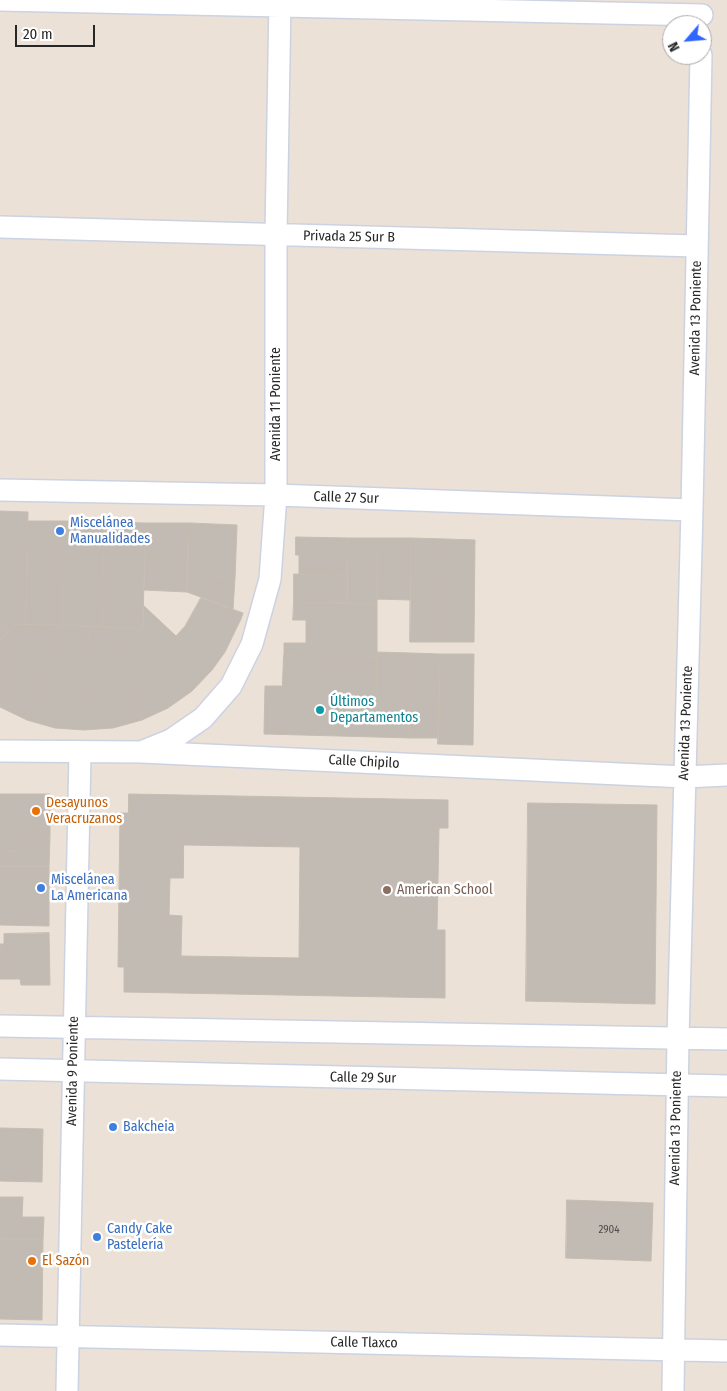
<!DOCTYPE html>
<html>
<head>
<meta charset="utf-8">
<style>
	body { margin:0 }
	#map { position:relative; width:727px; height:1391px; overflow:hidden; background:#ebe1d7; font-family:"Fira Sans Condensed",sans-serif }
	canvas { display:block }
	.north { position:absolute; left:662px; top:15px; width:50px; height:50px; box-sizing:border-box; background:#fff; border:1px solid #a9a9a9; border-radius:50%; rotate:243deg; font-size:14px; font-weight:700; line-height:20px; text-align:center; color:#272727 }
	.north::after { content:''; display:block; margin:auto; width:18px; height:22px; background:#3066ff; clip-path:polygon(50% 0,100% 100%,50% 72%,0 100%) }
	.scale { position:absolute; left:15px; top:25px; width:80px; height:22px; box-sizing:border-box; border:2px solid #272727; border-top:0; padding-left:6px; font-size:15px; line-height:18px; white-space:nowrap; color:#272727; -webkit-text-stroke:4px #fff; paint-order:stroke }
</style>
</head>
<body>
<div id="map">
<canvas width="727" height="1391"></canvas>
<div class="north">N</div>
<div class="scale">20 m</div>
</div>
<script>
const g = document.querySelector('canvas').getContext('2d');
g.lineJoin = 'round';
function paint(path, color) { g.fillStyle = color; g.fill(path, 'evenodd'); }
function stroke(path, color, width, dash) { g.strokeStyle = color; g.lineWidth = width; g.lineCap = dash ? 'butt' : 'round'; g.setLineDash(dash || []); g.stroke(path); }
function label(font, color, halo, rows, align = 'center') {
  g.font = font + ' "Fira Sans Condensed",sans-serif'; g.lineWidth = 5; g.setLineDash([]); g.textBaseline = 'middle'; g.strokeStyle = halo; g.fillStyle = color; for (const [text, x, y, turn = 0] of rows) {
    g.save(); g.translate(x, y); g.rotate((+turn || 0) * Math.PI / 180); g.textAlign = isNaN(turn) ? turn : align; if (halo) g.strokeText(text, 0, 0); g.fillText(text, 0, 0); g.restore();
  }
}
const building = new Path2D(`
	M0 511 28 512 26 624H16L8 632 0 619Z
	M28 521H63L62 625 26 624Z
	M63 521 104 522 102 627 62 625Z
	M104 522 145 523 143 628 102 627Z
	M145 523H189L187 592 144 590Z
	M189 523 237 525 235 578 187 575Z
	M296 537 348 538 347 575 299 574V555H296Z
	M348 538H378L377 604 347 603Z
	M378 538H411L410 600 377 599Z
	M411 538 446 539 445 642H410Z
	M446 539 475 540 474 642H445Z
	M294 574 347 575V603L294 602Z
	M187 575 235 578 233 609 187 592Z
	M201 598 243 613 241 619 225 652 186 625Z
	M294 602 377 604V657L284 655V643H306V620H293Z
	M143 605 176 636 186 625 225 652 212 670 192 691 143 628Z
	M0 619 8 632 0 640Z
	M16 624 62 625 27 720 0 707V640Z
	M62 625 88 626 98 729 84 730 55 728 27 720Z
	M88 626 109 627 142 720 113 728 98 729Z
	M109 627 143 628 192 691 168 708 142 720Z
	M377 652 411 653 410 738 376 737Z
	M411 653 440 654 438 738H410Z
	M440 654H474L473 745 438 744Z
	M284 655 377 657 376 737 264 734 265 686H282Z
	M0 794H50V837L16 836V851H9L8 866H0Z
	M129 794 448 800V828H439L437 930H445V998L124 992V967H118L120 813H128ZM184 845 300 847 299 958 181 956 182 916 169 915 170 878H183Z
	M528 803 657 805 655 1004 526 1001Z
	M16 836 50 837 49 866H8L9 851H16Z
	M0 866H49V926L0 925Z
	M49 933 50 985H21L20 979H0V944H4V934Z
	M0 1128 43 1129 42 1182 0 1181Z
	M0 1197H23L22 1217H44L43 1240 0 1239Z
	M567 1200 653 1203 651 1261 566 1258Z
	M0 1239 43 1240 42 1320 0 1319Z`);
paint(building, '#c2bbb4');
stroke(building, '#c6bdb1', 1);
const street = new Path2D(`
	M0 0 702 15
	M0 227 697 246
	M0 490 276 495 692 510
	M0 751 141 752 685 777 727 775
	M141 752 171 740 203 718 231 686 252 644 270 579 276 495V235L280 0
	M0 1026 727 1039
	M0 1069 727 1086
	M0 1335 727 1351
	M67 1391 80 752
	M673 1391 678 1038 692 510 701 55`);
stroke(street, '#ccd2e2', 24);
stroke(street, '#fff', 21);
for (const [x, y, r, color] of [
	[60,531,5,"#3f7fe0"],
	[320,710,5,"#0f9aa8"],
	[36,811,5,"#e8710a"],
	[41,888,5,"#3f7fe0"],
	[387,890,5,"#8d6e63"],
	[113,1127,5,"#3f7fe0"],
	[97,1237,5,"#3f7fe0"],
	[32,1261,5,"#e8710a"]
]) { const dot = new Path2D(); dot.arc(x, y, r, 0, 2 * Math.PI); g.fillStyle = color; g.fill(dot); stroke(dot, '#fff', 2); }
label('11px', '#4e4c4a', null, [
	["2904",609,1230]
]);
label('14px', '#272727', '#fff', [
	["Privada 25 Sur B",349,237,1],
	["Avenida 13 Poniente",696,318,-89],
	["Avenida 11 Poniente",276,404,-90],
	["Calle 27 Sur",346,498,2],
	["Avenida 13 Poniente",686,723,-88],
	["Calle Chipilo",364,762,3],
	["Avenida 9 Poniente",73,1071,-89],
	["Calle 29 Sur",363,1078,1],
	["Avenida 13 Poniente",676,1128,-89],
	["Calle Tlaxco",364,1343,1]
]);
label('14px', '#366cbe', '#fff', [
	["Miscelánea",70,523],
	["Manualidades",70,539],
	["Miscelánea",51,880],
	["La Americana",51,896],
	["Bakcheia",123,1127],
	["Candy Cake",107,1229],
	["Pastelería",107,1245]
], 'left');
label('14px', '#0d838f', '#fff', [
	["Últimos",330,702],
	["Departamentos",330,718]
], 'left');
label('14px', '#c56008', '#fff', [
	["Desayunos",46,803],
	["Veracruzanos",46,819],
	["El Sazón",42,1261]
], 'left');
label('14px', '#785e54', '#fff', [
	["American School",397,890]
], 'left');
</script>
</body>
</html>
